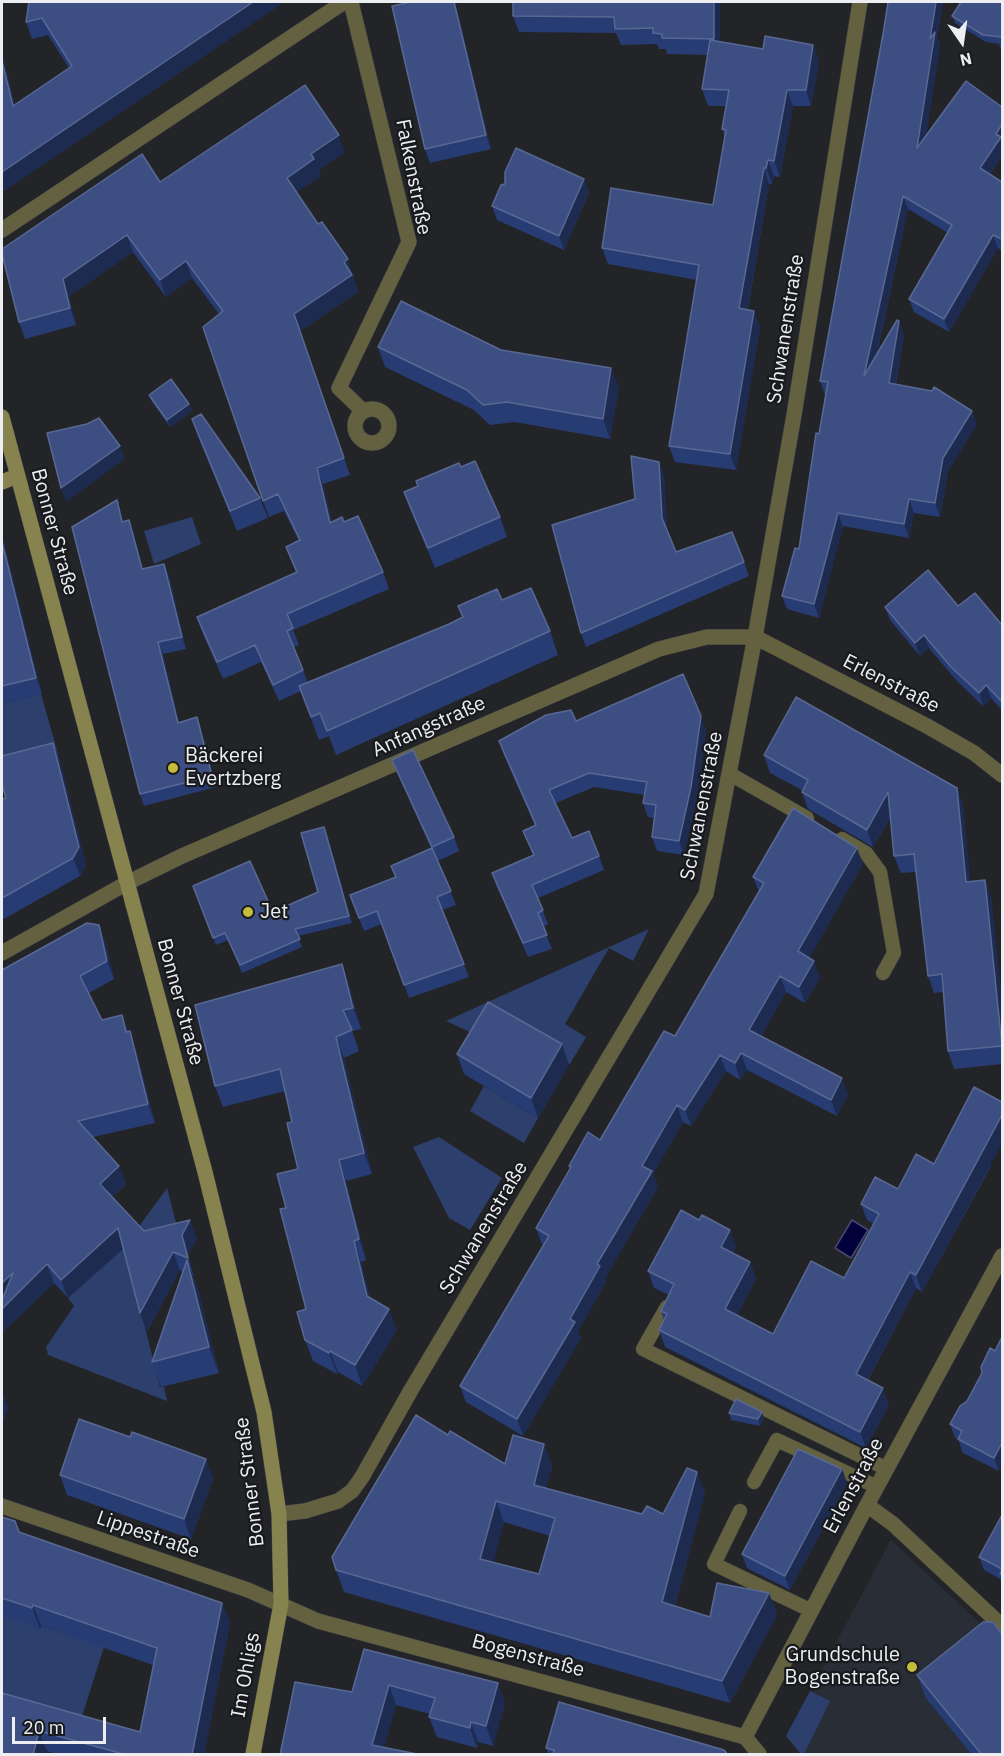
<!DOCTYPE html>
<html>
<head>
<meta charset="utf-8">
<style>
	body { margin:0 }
	#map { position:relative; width:1004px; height:1756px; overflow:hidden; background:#222427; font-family:"IBM Plex Sans",sans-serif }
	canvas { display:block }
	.frame { position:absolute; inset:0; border:3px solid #edeef1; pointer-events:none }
	.north { position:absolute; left:932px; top:12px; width:60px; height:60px; -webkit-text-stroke:4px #181a1e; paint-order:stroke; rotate:167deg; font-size:16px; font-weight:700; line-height:24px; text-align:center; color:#edeef1 }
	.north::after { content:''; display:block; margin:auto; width:21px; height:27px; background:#edeef1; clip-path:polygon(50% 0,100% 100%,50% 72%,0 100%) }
	.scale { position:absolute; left:12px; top:1717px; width:94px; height:27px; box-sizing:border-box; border:3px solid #edeef1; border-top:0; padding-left:8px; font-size:18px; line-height:21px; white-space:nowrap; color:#edeef1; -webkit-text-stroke:4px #181a1e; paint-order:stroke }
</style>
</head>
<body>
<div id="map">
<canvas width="1004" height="1756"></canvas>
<div class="frame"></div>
<div class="north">N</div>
<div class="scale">20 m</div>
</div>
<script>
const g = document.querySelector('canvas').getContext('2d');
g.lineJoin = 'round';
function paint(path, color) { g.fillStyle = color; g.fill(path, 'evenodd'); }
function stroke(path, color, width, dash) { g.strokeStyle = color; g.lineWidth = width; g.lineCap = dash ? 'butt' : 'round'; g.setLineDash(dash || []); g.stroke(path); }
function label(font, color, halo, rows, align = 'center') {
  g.font = font + ' "IBM Plex Sans",sans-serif'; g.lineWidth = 4.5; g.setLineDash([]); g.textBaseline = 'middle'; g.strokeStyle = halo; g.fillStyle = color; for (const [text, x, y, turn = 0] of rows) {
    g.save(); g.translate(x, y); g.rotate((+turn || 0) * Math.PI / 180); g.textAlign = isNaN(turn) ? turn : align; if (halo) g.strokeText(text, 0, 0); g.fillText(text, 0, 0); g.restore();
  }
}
paint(new Path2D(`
	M891 1540 1002 1644V1754H801L786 1736Z`), '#292d36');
paint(new Path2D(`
	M192 517 201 544 154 564 144 531Z
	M41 694 60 761 9 774 2 782V704Z
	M649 929 633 961 609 948 565 1024 586 1037 570 1064 496 1022 485 1039 446 1021Z
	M484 1086 538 1118 524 1143 470 1111Z
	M439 1137 502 1178 470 1230 449 1218 413 1147Z
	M167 1188 181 1242 127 1256 160 1387H164L167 1401 48 1355 46 1347 74 1306 68 1298 121 1251Z
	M2 1612 40 1628 41 1626 104 1647 77 1732 2 1712Z
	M810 1691 830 1701 804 1754H801L786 1736Z`), '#2d406d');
const water = new Path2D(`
	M852 1220 868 1230 851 1258 835 1248Z`);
paint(water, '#01003a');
stroke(water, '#484771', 1.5);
const service = new Path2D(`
	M730 774 807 818
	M842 839 866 853 880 872 894 953 883 973
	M667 1307 643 1349 887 1469
	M754 1482 777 1440 877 1487
	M740 1511 714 1564 812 1611`);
const minor = new Path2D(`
	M351 2 409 242 339 388 363 411
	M2 230 344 2
	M355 426a17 17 0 1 1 34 0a17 17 0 1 1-34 0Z
	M2 953 127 883 182 856 659 649 707 637H755L927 726 974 753 1002 775
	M867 1505 893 1524 1002 1626
	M2 1506 248 1590 318 1621 745 1737 759 1754
	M279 1514 305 1511 338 1501 352 1491 362 1477 411 1390 706 894 755 637 794 415 860 2
	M745 1737 867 1505 1002 1256`);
const secondary = new Path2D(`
	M2 417 205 1172 264 1412 279 1514 281 1604 253 1754
	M2 482 17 476`);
stroke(service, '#3e4043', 15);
stroke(minor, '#3e4043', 16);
stroke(secondary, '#3e4043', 16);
stroke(service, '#636140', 14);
stroke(minor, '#636140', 15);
stroke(secondary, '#87834e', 15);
paint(new Path2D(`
	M29 2H284L4 191 2 190V54L15 105 69 68 48 35 32 39 26 22Z
	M411 2H455L491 149 430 163 425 149Z
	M720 2V42L763 49 813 45 819 61 811 106H793L780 177 774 176 772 184H769L748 309 760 327 736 470 675 462 669 446 697 280 608 264 602 248 713 205 725 137 722 129 726 106H708L702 89 708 55 667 54 666 49H659L657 44 621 45 616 33 519 32 513 16Z
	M888 2H943L937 38 940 45 926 136 1002 156 990 174 1002 182V251L998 248 949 332 914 312 909 299 948 233 908 209 877 354 899 321 904 335 896 384 977 424 948 471 940 517 914 513 909 538 843 526 819 618 787 609 782 596 799 549 819 434 826 395H825L820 381 883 34Z
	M1002 2V52L999 45 1000 44 986 42 955 23 952 16Z
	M345 152 318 170 321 176 296 192 354 276H353L358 292 300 331 350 475 323 484 332 522H344L383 572 389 589 293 630 299 645 294 647 308 683 449 624 462 617 458 606 502 600 550 631 558 655 336 755 329 736 319 740 301 691 279 701 261 662 223 679 203 634 197 617 296 573 286 547 299 541 284 511 269 517 263 501 219 314 192 278 166 297 133 252 69 296 76 325 25 339 19 322 160 182Z
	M584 179 589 193 564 250 497 220 492 206 505 184Z
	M378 347 501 350 619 388 610 439 515 422 490 425 474 410 385 367Z
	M149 395 189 404 192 411 170 427 152 402Z
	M192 419 260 498 268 518 237 531 199 439Z
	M659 462 664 476 667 530 676 552 744 562 749 576 586 647 581 633 635 499Z
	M461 467 500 517 507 537 435 568 411 512 404 492Z
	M117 500 123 522 133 532 143 569 169 575 186 649 163 654 179 722 197 717 201 729 216 787 144 806 140 794Z
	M2 535 42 694 2 704Z
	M958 606 1002 625V710L991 698 983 706 956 680 929 648 920 656 890 620 885 607Z
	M576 721 706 730 696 801 684 855 657 851 652 837 654 818 648 817 643 803 645 795 594 787 556 803 572 838 599 856 604 870 538 898 548 924 543 927 552 949 528 957 497 887 492 873 533 855 523 831 535 826 504 755 499 741Z
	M764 755 957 788 963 805 970 881 985 880 991 897 1002 1003V1064L954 1069 948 1051 943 992 934 993 928 976 916 872 901 873 894 856 891 816 873 847 808 809 802 792V790L770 773Z
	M392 760 454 837 459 851 438 861 456 905 442 910 469 977 409 998 382 924 364 931 350 895 395 878 391 866 431 848 397 773Z
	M60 761 86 865 80 876 2 920V799L6 798Z
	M327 834 352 923 298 936 302 947 242 973 228 940 216 945 193 886 273 912 318 892Z
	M863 864 809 958 820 978 805 1003 786 992 761 1036 848 1094 837 1116 747 1070 740 1080 726 1071 691 1126 683 1122 653 1174 658 1187 605 1278 606 1282 578 1331 581 1338 523 1436 466 1402 460 1386 543 1245 542 1244 536 1228 570 1170 569 1166 600 1140 675 1036 759 892 753 877Z
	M106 944 114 979 89 993 102 1020 122 1015 128 1032 136 1050 155 1123 93 1137 119 1166 126 1185 112 1197 144 1231 197 1239 188 1254 194 1277 193 1276 197 1286 219 1373 161 1387 152 1362 183 1272 180 1270 147 1332 140 1313 124 1249 68 1298 54 1283 2 1333V970Z
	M342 964 349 985 361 1029 352 1031 359 1051 344 1058 372 1174 346 1181 366 1260 361 1262 370 1298 397 1330 362 1386 338 1372 337 1374 313 1361 305 1340 306 1309 286 1208 298 1169 292 1122 285 1091 223 1107 215 1086Z
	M562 1044 569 1065 538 1118 464 1074 457 1054Z
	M934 1164 991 1166 922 1292 916 1288 868 1380 889 1405 866 1448 665 1347 659 1330 664 1320 661 1311 669 1295 654 1288 648 1271 699 1220 736 1246 733 1253 750 1262 756 1279 737 1315 773 1334 844 1278 874 1224 867 1220 861 1204 898 1189Z
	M995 1351 999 1471 963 1453 958 1439 955 1438 950 1424 967 1401Z
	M729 1413 764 1419 760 1426 731 1420Z
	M448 1435 505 1464 544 1444 552 1466 546 1488 642 1514H663L705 1493 675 1606 710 1617 769 1593 777 1615 730 1703 344 1592 336 1570ZM504 1522 550 1536 539 1574 493 1562Z
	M130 1437 206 1459 213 1479 191 1539 67 1495 60 1475Z
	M842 1469 847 1483 790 1590 747 1568 742 1554Z
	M1002 1515V1581V1580L984 1570 979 1557Z
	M2 1517 19 1532 222 1603 230 1623 204 1755H58L47 1751 2 1693 140 1732 153 1665 41 1626 40 1629 2 1616Z
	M364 1649 505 1703 493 1746 478 1742 477 1748 437 1737 429 1717 430 1714 396 1705 384 1747 280 1755 352 1692Z
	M917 1675 1002 1755H972L926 1698Z
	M546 1748 728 1755H549Z`), '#283c74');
paint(new Path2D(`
	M253 2H284L4 191 2 183V172Z
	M454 2H455L456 5 491 149 486 135Z
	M714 2H720V55L714 39Z
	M936 2H943L937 38 940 45 922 162 917 148 930 39Z
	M813 45 819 61 811 106 806 90Z
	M2 54 19 123 13 106 2 61Z
	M787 90 793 106 780 177 774 161Z
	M1002 124V156L984 182 980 168 996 134Z
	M339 135 345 152 318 170 321 176 293 194 287 178 311 154Z
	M768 160 774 176 772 184 766 168Z
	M764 168 769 184 745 324 739 308Z
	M584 179 589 193 564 250 559 236Z
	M903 196 908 209 869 389 864 376Z
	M127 235 133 252 69 296 76 325 70 308 63 279Z
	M993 235 998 248 949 332 944 319Z
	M348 259 358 292 300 331 350 475 294 314 344 262Z
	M186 261 192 278 166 297 160 280Z
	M754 311 760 327 736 470 730 454Z
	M899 321 904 335 893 397 889 383Z
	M611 368 619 388 610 439 603 419Z
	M189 404 192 411 170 427 167 420Z
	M972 411 977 424 948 471 940 517 935 503 943 458Z
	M120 446 125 459 66 502 61 488Z
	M659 462 664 476 667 532 662 518Z
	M317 468 323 484 336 539 330 523Z
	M909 499 914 513 909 538 904 524Z
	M117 500 121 512 126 534 122 522Z
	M838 513 843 526 819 618 814 604Z
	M129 520 133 532 147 581 142 569Z
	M2 535 42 694 36 678 2 542Z
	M164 564 169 575 186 649 182 637Z
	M924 635 929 648 920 656 915 643Z
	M158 642 163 654 182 734 178 723Z
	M986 685 991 698 983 706 979 693Z
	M701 716 706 730 696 801 684 855 679 841Z
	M197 717 201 729 216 787 212 776Z
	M53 743 60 761 86 865 80 876 73 858Z
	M957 788 963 805 972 899 966 882Z
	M888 792 894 809 873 847 867 830Z
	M324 827 327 834 352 923 349 916Z
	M857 848 863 864 804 968 798 951Z
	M985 880 991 897 1002 1003V1045Z
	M99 925 106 944 114 979 107 961Z
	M814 961 820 978 805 1003 799 987Z
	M342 964 349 985 361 1029 353 1008Z
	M780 976 786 992 755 1046 749 1030Z
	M130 1031 136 1050 155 1123 148 1104Z
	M336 1037 344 1058 372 1174 364 1153Z
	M562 1044 569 1065 538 1118 531 1098Z
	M741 1053 747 1070 740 1080 735 1063Z
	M720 1055 726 1071 691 1126 685 1110Z
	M842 1078 848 1094 837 1116 831 1100Z
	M677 1105 683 1122 653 1174 658 1187 605 1278 606 1282 578 1331 581 1338 523 1436 517 1419 570 1319 597 1264 642 1166Z
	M1002 1115V1144L922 1292 916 1275Z
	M339 1160 346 1181 366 1260 359 1239Z
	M119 1166 126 1185 106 1203 100 1184Z
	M190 1220 197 1239 188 1254 194 1277 188 1258 182 1235Z
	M118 1228 125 1247 68 1298 61 1280Z
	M730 1230 736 1246 727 1264 721 1247Z
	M354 1241 361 1262 375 1317 367 1296Z
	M173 1252 180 1270 147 1332 140 1313Z
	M187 1260 197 1286 219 1373 209 1347Z
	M750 1262 756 1279 731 1326 725 1309Z
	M47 1264 54 1283 2 1333V1283L13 1273Z
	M910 1272 916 1288 862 1390 856 1374Z
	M389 1309 397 1330 362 1386 355 1365Z
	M330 1351 338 1372 337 1374 329 1353Z
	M883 1388 889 1405 866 1448 860 1432Z
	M2 1389 8 1408 2 1427Z
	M762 1412 764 1419 760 1426 758 1419Z
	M1002 1443V1465L999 1471 994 1458Z
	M544 1444 552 1466 541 1506 534 1485Z
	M206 1459 213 1479 191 1539 184 1519Z
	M842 1469 847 1483 790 1590 785 1576Z
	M697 1472 705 1493 670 1624 662 1602Z
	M496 1501 504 1522 488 1581 480 1559Z
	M769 1593 777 1615 730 1703 722 1681Z
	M222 1603 230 1623 204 1755H192Z
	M33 1605 41 1626 40 1629 32 1608Z
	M498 1683 505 1703 493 1746 486 1726Z
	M389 1685 396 1705 382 1755 372 1745Z
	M471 1722 478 1742 477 1748 470 1728Z
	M39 1731 47 1751 46 1755H33Z`), '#1d2b50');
const building = new Path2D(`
	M29 2H253L2 172V61L13 106 72 66 42 18 26 22Z
	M411 2H454L486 135 425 149 392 6Z
	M513 2H714V39L662 38V34L653 33V28L615 29 614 17 513 16Z
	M888 2H936L930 39 935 32 917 148 966 81 1002 107V124L996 134 1001 137 980 168 1002 182V239L993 235 944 319 909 299 952 225 903 196 864 376 897 320 899 321 889 383 932 391 934 387 972 411 943 458 935 503 909 499 904 524 838 513 814 604 782 596 795 548 799 549 816 433 819 434 828 382 820 381 883 34Z
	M961 2H1002V37L983 35 952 16Z
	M765 36 813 45 806 90H787L774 161 768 160 766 168H764L739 308 754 311 730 454 669 446 699 265 602 248 611 188 713 205 726 130 722 129 729 90 702 89 710 40 763 49Z
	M305 85 339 135 311 154 314 159 287 178 318 224 322 222 348 259 344 262 352 275 294 314 344 458 317 468 330 523 342 517 344 522 358 516 383 572 287 614 293 628 287 631 303 670 273 685 255 645 217 662 197 617 297 572 286 547 300 540 278 494 263 501 208 342 203 327 223 311 186 261 160 280 127 235 63 279 70 308 19 322 2 254V249L142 154 160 182Z
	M516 148 584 179 559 236 492 206 501 185 505 184V172Z
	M401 301 501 350 611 368 603 419 507 402 483 405 467 390 378 347Z
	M171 379 189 404 167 420 149 395Z
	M201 414 260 498 230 511 192 419Z
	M99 418 120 446 61 488 47 433 87 424Z
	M631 456 659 462 662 518 676 552 732 532 744 562 581 633 552 525 635 499Z
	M475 461 500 517 428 548 404 492 418 486 416 481 459 463 461 467Z
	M117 500 122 522 129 520 142 569 164 564 182 637 158 642 178 723 197 717 212 776 140 794 72 527Z
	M2 542 36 678 2 686Z
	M928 570 958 606 975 593 1002 625V702L986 685 979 693 951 667 924 635 915 643 885 607Z
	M531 588 550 631 327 731 320 713 311 717 299 686 449 624 463 617 458 606 497 589 502 600Z
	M683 674 701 716 691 787 679 841 652 837 656 805 643 803 647 782 589 773 549 790 572 838 589 831 599 856 532 885 543 910 538 913 547 935 523 943 492 873 534 855 523 831 536 825 499 741 546 715 571 710 576 721Z
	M796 697 957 788 966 882 985 880 1002 1046 948 1051 942 974 928 976 914 854 894 856 888 792 867 830 802 792 808 780 764 755Z
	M53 743 79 847 73 858 2 898V799L6 798 2 784V756Z
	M413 750 454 837 432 847 392 760Z
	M793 808 857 848 798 951 814 961 799 987 780 976 749 1030 842 1078 831 1100 741 1053 735 1063 720 1055 685 1110 677 1105 642 1166 652 1171 597 1264 600 1266 570 1319 575 1322 517 1419 460 1386 549 1236 536 1228 571 1167 569 1166 588 1132 600 1140 664 1031 675 1036 764 883 753 877Z
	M324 827 349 916 295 929 300 939 240 965 225 933 213 938 193 886 250 861 273 912 318 892 301 833Z
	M432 848 451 891 437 897 464 964 404 985 377 911 359 918 350 895 396 877 391 866Z
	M87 923 99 925 107 961 80 976 102 1020 122 1015 126 1032 130 1031 148 1104 78 1121 119 1166 100 1184 144 1231 190 1220 182 1235 188 1258 173 1252 140 1313 118 1228 61 1280 47 1264 2 1309V1300L13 1273 2 1283V970Z
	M342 964 353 1008 343 1010 352 1030 336 1037 364 1153 339 1160 359 1239 354 1241 367 1296 389 1309 355 1365 330 1351 329 1353 305 1340 297 1312 306 1309 280 1209 286 1208 277 1174 298 1169 287 1123 292 1122 280 1069 215 1086 195 1005Z
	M488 1002 562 1044 531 1098 457 1054Z
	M974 1087 1002 1102V1115L916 1275 910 1272 856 1374 883 1388 860 1432 659 1330 667 1314 661 1311 674 1284 648 1271 681 1210 699 1220 702 1215 730 1230 721 1247 750 1262 725 1309 773 1334 811 1261 844 1278 879 1214 861 1204 875 1177 898 1189 916 1154 934 1164Z
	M187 1260 209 1347 152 1362Z
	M1002 1337V1443L994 1458 958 1439 962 1431 950 1424 960 1406 967 1401 982 1373 981 1367 990 1348 995 1351Z
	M736 1399 762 1412 758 1419 729 1413Z
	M416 1415 448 1435 450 1431 505 1464 513 1435 544 1444 534 1485 642 1514 647 1506 663 1514 687 1468 697 1472 662 1602 710 1617 717 1583 769 1593 722 1681 336 1570 332 1557ZM496 1501 555 1518 539 1574 480 1559Z
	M79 1419 130 1437 132 1432 206 1459 184 1519 60 1475Z
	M798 1449 842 1469 785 1576 742 1554Z
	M1002 1515V1575L1000 1574 1002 1569 979 1557Z
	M2 1517 15 1521 19 1532 222 1603 192 1755H127L39 1731 33 1755H2V1693L140 1732 157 1648 33 1605 32 1608 2 1598Z
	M983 1622H993L1002 1634V1755H982L917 1675Z
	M364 1649 498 1683 486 1726 471 1722 470 1728 429 1717 435 1698 389 1685 372 1745 422 1755H280L295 1682 352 1692Z
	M559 1702 724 1750 728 1755H553L554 1750 546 1748Z`);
paint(building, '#3d4f82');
stroke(building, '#596893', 1.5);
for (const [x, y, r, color] of [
	[173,768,6,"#c6bc3c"],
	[248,912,6,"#c6bc3c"],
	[912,1667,6,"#c6bc3c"]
]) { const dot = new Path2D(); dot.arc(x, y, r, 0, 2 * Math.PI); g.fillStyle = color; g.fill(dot); stroke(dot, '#181a1e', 2); }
label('20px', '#edeef1', '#181a1e', [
	["Falkenstraße",413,177,79],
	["Schwanenstraße",786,329,-81],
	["Bonner Straße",54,532,75],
	["Erlenstraße",891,684,27],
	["Anfangstraße",429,727,-24],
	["Schwanenstraße",702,806,-79],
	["Bonner Straße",180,1002,75],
	["Schwanenstraße",484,1228,-59],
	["Bonner Straße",250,1482,-97],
	["Erlenstraße",854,1486,-62],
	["Lippestraße",148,1535,19],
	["Bogenstraße",528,1656,15],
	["Im Ohligs",246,1675,-80]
]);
label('20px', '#edeef1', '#181a1e', [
	["Bäckerei",185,756],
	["Evertzberg",185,779],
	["Jet",260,912],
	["Grundschule",900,1655,"right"],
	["Bogenstraße",900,1678,"right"]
], 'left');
</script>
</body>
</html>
